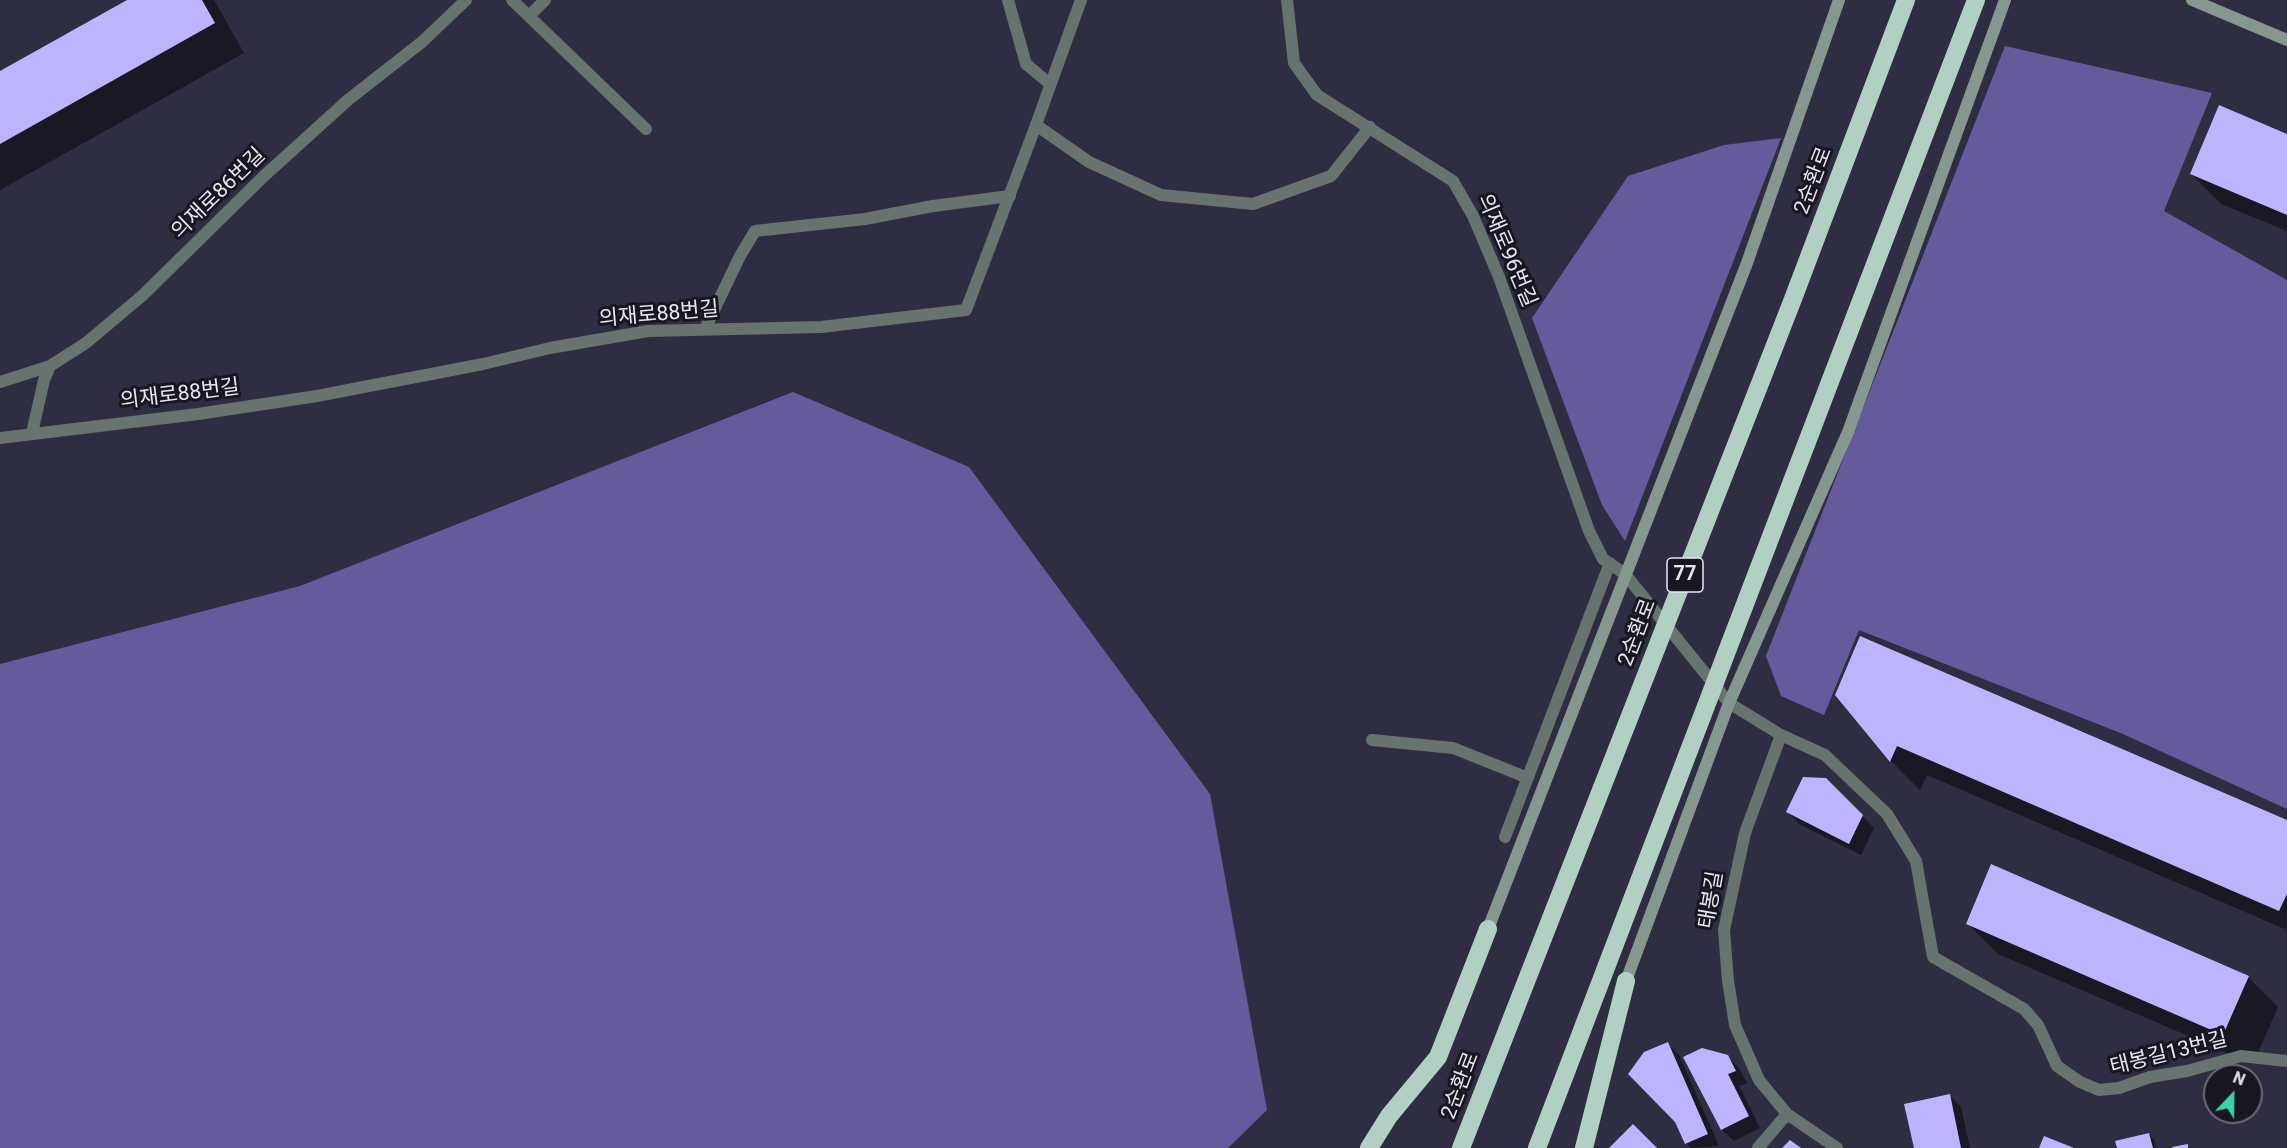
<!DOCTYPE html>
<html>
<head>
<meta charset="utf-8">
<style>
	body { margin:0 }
	#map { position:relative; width:2287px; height:1148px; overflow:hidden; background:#2f2d42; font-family:Roboto,sans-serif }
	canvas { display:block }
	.north { position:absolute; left:2203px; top:1064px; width:60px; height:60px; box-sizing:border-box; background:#181720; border:2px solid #6b6a75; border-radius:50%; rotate:22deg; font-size:16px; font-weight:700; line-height:24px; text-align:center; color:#e7e7f4 }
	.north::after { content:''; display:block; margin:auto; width:21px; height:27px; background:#38d4a6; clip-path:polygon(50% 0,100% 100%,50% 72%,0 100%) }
</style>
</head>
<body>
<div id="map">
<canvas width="2287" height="1148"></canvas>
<div class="north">N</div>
</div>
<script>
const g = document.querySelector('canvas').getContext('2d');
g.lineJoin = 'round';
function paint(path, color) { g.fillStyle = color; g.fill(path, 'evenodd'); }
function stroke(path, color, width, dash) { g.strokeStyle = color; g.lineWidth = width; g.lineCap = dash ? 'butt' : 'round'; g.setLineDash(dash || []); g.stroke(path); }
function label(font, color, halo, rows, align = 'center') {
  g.font = font + ' Roboto,"Noto Sans KR",sans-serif'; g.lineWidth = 6; g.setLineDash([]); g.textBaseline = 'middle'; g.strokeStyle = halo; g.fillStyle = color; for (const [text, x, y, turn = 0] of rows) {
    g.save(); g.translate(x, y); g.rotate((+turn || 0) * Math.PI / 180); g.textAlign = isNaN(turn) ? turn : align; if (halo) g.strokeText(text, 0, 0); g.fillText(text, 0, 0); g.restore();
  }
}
paint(new Path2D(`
	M2005 46 2212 93 2164 211 2287 280V809L2123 734 1859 630 1824 715 1781 696 1766 656Z
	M1781 138 1625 541 1602 505 1532 318 1628 176 1724 145Z
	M793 392 969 467 1210 794 1267 1110 1228 1148H0V664L300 586Z`), '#655b9c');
paint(new Path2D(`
	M130 0H214L244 53 0 190V73Z
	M2287 136V231L2221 204 2191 174Z
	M1837 694 2287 822V930L1927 775 1920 790 1891 761Z
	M1825 779 1874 828 1861 855 1799 824 1788 812Z
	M1967 923 2248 977 2278 1007 2253 1064 1998 954Z
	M1667 1043 1679 1055 1719 1146 1691 1148 1686 1143Z
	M1727 1056 1739 1068 1747 1083 1739 1086 1760 1128 1734 1141 1722 1130 1686 1058Z
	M1950 1096 1961 1107 1970 1148H1915Z
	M2149 1134 2154 1140 2156 1148H2119Z`), '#0007');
paint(new Path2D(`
	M127 0H202L215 23 0 144V71Z
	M2219 105 2287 134V215L2190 174Z
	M1860 636 2287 820V894L2279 911 1897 746 1890 762 1835 695Z
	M1803 777 1826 778 1863 815 1849 844 1786 812Z
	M1991 864 2249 976 2223 1035 1966 924Z
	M1668 1042 1708 1134 1685 1144 1675 1122 1628 1074 1644 1052Z
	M1702 1048 1728 1055 1736 1071 1728 1074 1749 1116 1721 1130 1683 1057Z
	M1950 1094 1961 1148H1914L1904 1104Z
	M1633 1124 1657 1148H1609Z
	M2149 1133 2153 1148H2117L2115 1141Z
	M2044 1136 2074 1148H2039Z
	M1790 1140 1801 1148H1782Z
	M2188 1144V1148H2172V1147Z`), '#bcb5fd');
stroke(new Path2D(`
	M512 0 646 129
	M1008 0 1026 64 1050 84
	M1287 0 1294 63 1317 95 1453 181 1473 216 1499 277 1589 531 1603 559 1625 574 1729 703 1781 735 1825 755 1887 814 1916 861 1933 957 2024 1009 2038 1025 2057 1066 2080 1082 2099 1090 2119 1088 2150 1077 2187 1071 2241 1056 2287 1061
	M529 16 545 0
	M1036 125 1089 162 1161 195 1253 204 1331 176 1370 127
	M705 329 740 256 755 231 865 219 933 206 1010 196
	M0 382 50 366
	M32 433 44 380 50 366 86 343 143 295 264 176 348 100 422 42 466 0
	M1781 735 1745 833 1724 930 1728 981 1735 1025 1759 1080 1787 1114 1837 1148
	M1372 740 1453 748 1528 778
	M1505 837 1610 563
	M1758 1148 1787 1114`), '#67736e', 12);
stroke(new Path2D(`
	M0 438 198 414 317 396 483 364 550 348 648 331 821 327 966 310 1036 125 1081 0`), '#67736e', 12);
stroke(new Path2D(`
	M2192 0 2287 40
	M1488 929 1747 263 1839 0
	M1626 981 1729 703 1848 432 2005 0`), '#859890', 12);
stroke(new Path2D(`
	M1369 1148 1389 1116 1438 1057 1488 929
	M1584 1148 1626 981`), '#b1cfc2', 18);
stroke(new Path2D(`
	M1461 1148 1793 299 1906 0
	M1537 1148 1976 0`), '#b1cfc2', 18);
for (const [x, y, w] of [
	[1685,575,36]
]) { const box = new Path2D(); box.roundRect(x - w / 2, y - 17, w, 34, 4.5); g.fillStyle = '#181720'; g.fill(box); stroke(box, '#e7e7f4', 1.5); }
label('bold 20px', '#e7e7f4', null, [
	["77",1685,575]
]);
label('21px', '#e7e7f4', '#181720', [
	["2순환로",1814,181,-69],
	["의재로86번길",219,194,-44],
	["의재로96번길",1506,251,67],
	["의재로88번길",659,315,-5],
	["의재로88번길",180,395,-7],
	["2순환로",1638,633,-69],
	["태봉길",1712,900,-80],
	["태봉길13번길",2169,1054,-14],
	["2순환로",1461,1086,-69]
]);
</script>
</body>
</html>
